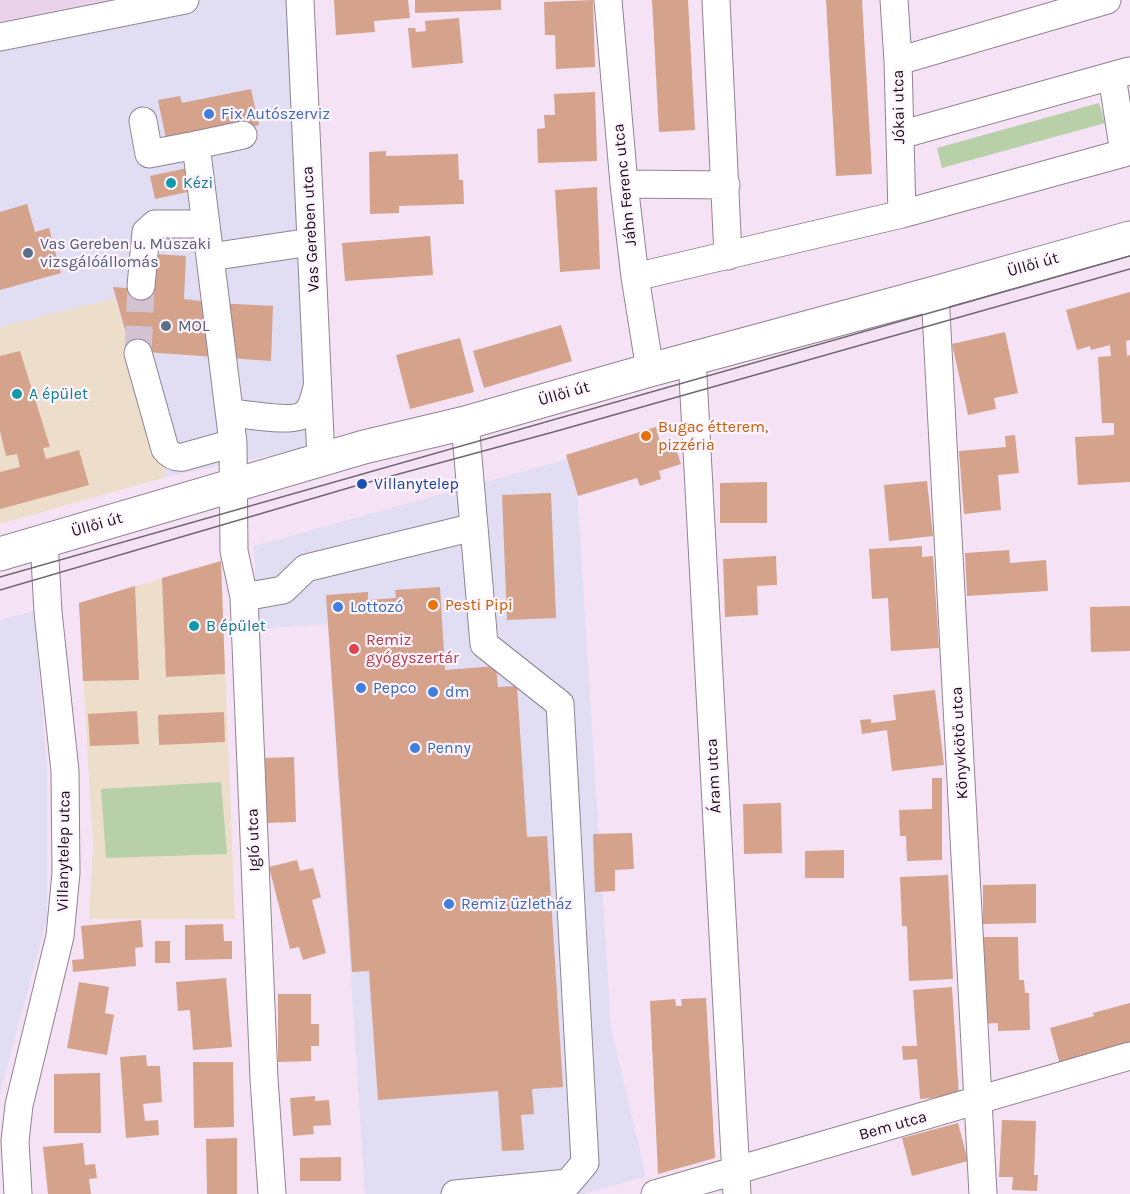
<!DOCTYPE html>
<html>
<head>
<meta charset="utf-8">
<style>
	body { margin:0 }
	canvas { display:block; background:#f5e3f5 }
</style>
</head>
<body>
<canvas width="1130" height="1194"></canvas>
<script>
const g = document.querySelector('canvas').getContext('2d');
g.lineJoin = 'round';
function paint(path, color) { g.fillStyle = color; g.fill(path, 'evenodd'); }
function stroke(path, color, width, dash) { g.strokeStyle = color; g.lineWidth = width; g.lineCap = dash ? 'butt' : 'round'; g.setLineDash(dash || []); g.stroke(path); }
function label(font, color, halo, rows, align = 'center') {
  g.font = font + ' Karla,sans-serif'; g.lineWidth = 4.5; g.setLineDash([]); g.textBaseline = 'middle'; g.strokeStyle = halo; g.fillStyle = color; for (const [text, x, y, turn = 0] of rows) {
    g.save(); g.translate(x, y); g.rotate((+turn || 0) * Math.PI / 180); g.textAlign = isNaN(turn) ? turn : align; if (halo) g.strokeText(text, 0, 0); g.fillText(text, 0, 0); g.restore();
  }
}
paint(new Path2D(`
	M157 0H286L310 447 166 477 115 298 0 327V31Z
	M575 457 611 1028 646 1176 584 1194H365L328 624 257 629 254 546Z
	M34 611 47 767V919L0 1093V620Z`), '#e1ddf3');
paint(new Path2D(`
	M0 0H157L0 31Z`), '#ead3ea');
paint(new Path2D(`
	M115 298 166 477 0 524V327Z
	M221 561 235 919H89L93 846 79 603Z`), '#edddcb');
paint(new Path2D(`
	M1099 103 1105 123 942 168 937 148Z
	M221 782 227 854 106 858 101 789Z`), '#b7d0a8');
paint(new Path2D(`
	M334 0H408L410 18 374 21 375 32 336 35Z
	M415 0H501V10L415 13Z
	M593 0 595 67 556 69 555 35H545L544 2Z
	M652 0H688L695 130 659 132Z
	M826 0H862L872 174 836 176Z
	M459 18 463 63 412 68 408 28H415L416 32 426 31 425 21Z
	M251 89 259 125 167 144 158 100 180 96 182 103Z
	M595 92 597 161 538 163 537 129 545 128 544 115H555L554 94Z
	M386 151V156L458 154 459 180H463L464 204 399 206V213L370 214 369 152Z
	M187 168 192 191 155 199 150 176Z
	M597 187 600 269 560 272 555 190Z
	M27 204 35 232 49 228 61 273 0 290V212Z
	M430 236 433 275 345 281 342 243Z
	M155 254 186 256 184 299 216 303 273 306 271 361 131 351 113 287 152 290Z
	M1130 292V340L1126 341 1127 356 1130 355V482L1078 485 1075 437 1114 435V423H1102L1098 357 1111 356 1110 345 1091 350 1090 346 1077 350 1066 310Z
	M561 325 572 361 484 388 473 351Z
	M1005 332 1018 393 994 398 996 409 968 415 952 344Z
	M460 338 474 392 410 409 396 355Z
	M20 351 50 447 43 448 46 459 79 450 89 485 0 509V472L20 467 17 454 6 456 0 431V356Z
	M656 427 661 446 674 442 681 464 659 471 661 479 640 486 637 478 578 496 566 455Z
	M1015 435 1019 473 998 475 1001 510 964 514 959 451 1006 447 1005 436Z
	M927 481 933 536 889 541 884 485Z
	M767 482V523H720V483Z
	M551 493 556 618 507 620 502 495Z
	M922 546V557L933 556 939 648 891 651 888 598 872 599 869 549Z
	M1009 550 1010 563 1046 560 1048 591 967 596 965 553Z
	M776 556 777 585 757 586 758 615 725 617 723 559Z
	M221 561 225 674 166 677 162 578Z
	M135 586 139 680 83 681 79 603Z
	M440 587 445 670 496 666 498 687 517 686 527 837 547 836 563 1087 532 1089 534 1114 521 1115 524 1150 502 1151 498 1091 378 1100 369 971 352 972 326 595 368 592V600L396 598 395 590Z
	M1130 606V651L1091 652 1090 607Z
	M935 690 944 765 892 771 887 730 862 734 860 720 871 719V723L896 720 893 695Z
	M137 711 139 744 90 746 88 714Z
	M224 712 225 742 159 745 158 715Z
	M294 757 296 822 263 823 261 758Z
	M932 778H942V860L907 861 906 836H900L899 810 932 809Z
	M781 803 782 853 744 854 743 804Z
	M632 833 634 869 615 870V891L595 892 593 834Z
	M844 850V878H805V851Z
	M297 860 300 871 313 868 321 897 312 900 326 953 303 960 299 947 290 949 269 867Z
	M948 875 953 979 909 981 907 926H902L900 877Z
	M1036 884V923L983 924V885Z
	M141 920 143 947 135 948 136 966 73 972 72 960 84 959 81 926Z
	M223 924 224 941H232V959L185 960V925Z
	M981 937H1018L1019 980H1024L1025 993H1029L1030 1030 998 1031V1023L982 1024Z
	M155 941H170V963H155Z
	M226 978 232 1047 193 1050 190 1010 178 1011 176 982Z
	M79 982 109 987 105 1013 114 1015 107 1055 67 1048Z
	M952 987 959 1096 920 1099 917 1059 903 1060 902 1046H917L913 990Z
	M278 994H311V1024H319V1046H311V1061L278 1062Z
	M706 998 715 1158 658 1174 650 1001 675 999 676 1006H682L681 999Z
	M1130 1003V1045L1060 1065 1050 1028 1094 1016 1093 1013Z
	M146 1055 147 1066H160L162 1102 143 1104 145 1121 158 1120 159 1135 126 1138 120 1057Z
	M193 1062H233L234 1127 194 1128Z
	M100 1073 101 1133H54V1074Z
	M315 1096V1101L329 1100 331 1125 313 1126 314 1134 293 1136 290 1098Z
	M1002 1120 1036 1121 1034 1175H1038L1037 1191 1012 1190 1013 1177H999Z
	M958 1123 968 1161 912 1176 902 1138Z
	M237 1138V1194H207L206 1139Z
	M83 1143 85 1165 95 1164 97 1178 89 1179 91 1194H48L43 1147Z
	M341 1157V1181H300V1158Z`), '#d5a38c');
stroke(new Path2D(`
	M138 353 141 286`), '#d3c3d3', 27, [27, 14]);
const minor = new Path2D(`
	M300 0 321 459
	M608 0 624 184 635 277 650 370
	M716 0 728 256
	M894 0 898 61 902 214
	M0 37 185 0
	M898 61 1107 0
	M143 121 149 154 196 145
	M900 135 1129 71
	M624 184 726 185
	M210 257 196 145 243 135
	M635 277 902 214 1124 153 1112 76
	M141 286 146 232 155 224H206
	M935 293 983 1194
	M138 353 165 449C170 455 175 458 183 457L233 443
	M692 358 737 1194
	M230 413C246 414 295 424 306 413 313 407 315 395 317 387
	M244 597 283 590 306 568 474 527 465 423
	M18 1194 15 1141 19 1105 60 936 66 873 65 771 48 612 44 540
	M272 1194 264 1079 244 597 234 551 233 443 210 257 311 242
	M455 1194 568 1183 585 1163 560 704 484 644 474 527
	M655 1194 1130 1056`);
const major = new Path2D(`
	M0 554 364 447 465 423 650 370 935 293 1130 238`);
stroke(minor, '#928292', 29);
stroke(major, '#928292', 35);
stroke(minor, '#fff', 27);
stroke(major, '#fff', 33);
stroke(new Path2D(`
	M0 577 1130 256
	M0 590 362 484 557 431 1130 269`), '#716671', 1.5);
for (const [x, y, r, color] of [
	[209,114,6,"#3f7fe0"],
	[171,183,6,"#0f9aa8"],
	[28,253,6,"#5c6f8a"],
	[166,326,6,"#5c6f8a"],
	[17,394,6,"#0f9aa8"],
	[646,436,6,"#e8710a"],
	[362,484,6,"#1a4fb4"],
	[433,605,6,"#e8710a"],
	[338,607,6,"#3f7fe0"],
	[194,626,6,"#0f9aa8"],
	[354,649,6,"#e0444e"],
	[361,688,6,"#3f7fe0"],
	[433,692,6,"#3f7fe0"],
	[415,748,6,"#3f7fe0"],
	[449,904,6,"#3f7fe0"]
]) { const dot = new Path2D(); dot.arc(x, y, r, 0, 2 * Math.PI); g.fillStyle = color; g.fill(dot); stroke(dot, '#fef3fe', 2); }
label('16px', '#140e14', '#fef3fe', [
	["Jókai utca",899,107,-91],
	["Jáhn Ferenc utca",625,185,-96],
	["Vas Gereben utca",311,229,-93],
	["Üllői út",1033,265,-16],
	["Üllői út",564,394,-16],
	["Üllői út",97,525,-16],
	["Könyvkötő utca",960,743,-93],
	["Áram utca",714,776,-93],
	["Igló utca",254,840,-92],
	["Villanytelep utca",64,851,-89],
	["Bem utca",893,1126,-16]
]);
label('16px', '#366cbe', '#fef3fe', [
	["Fix Autószerviz",221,114],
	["Lottozó",350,607],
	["Pepco",373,688],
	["dm",445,692],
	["Penny",427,748],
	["Remiz üzletház",461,904]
], 'left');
label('16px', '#0d838f', '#fef3fe', [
	["Kézi",183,183],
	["A épület",29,394],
	["B épület",206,626]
], 'left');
label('16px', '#4e5e75', '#fef3fe', [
	["Vas Gereben u. Műszaki",40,244],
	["vizsgálóállomás",40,262],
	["MOL",178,326]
], 'left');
label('16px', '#c56008', '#fef3fe', [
	["Bugac étterem,",658,427],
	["pizzéria",658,445],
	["Pesti Pipi",445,605]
], 'left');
label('16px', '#164399', '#fef3fe', [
	["Villanytelep",374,484]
], 'left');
label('16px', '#be3a42', '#fef3fe', [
	["Remiz",366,640],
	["gyógyszertár",366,658]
], 'left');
</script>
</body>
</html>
